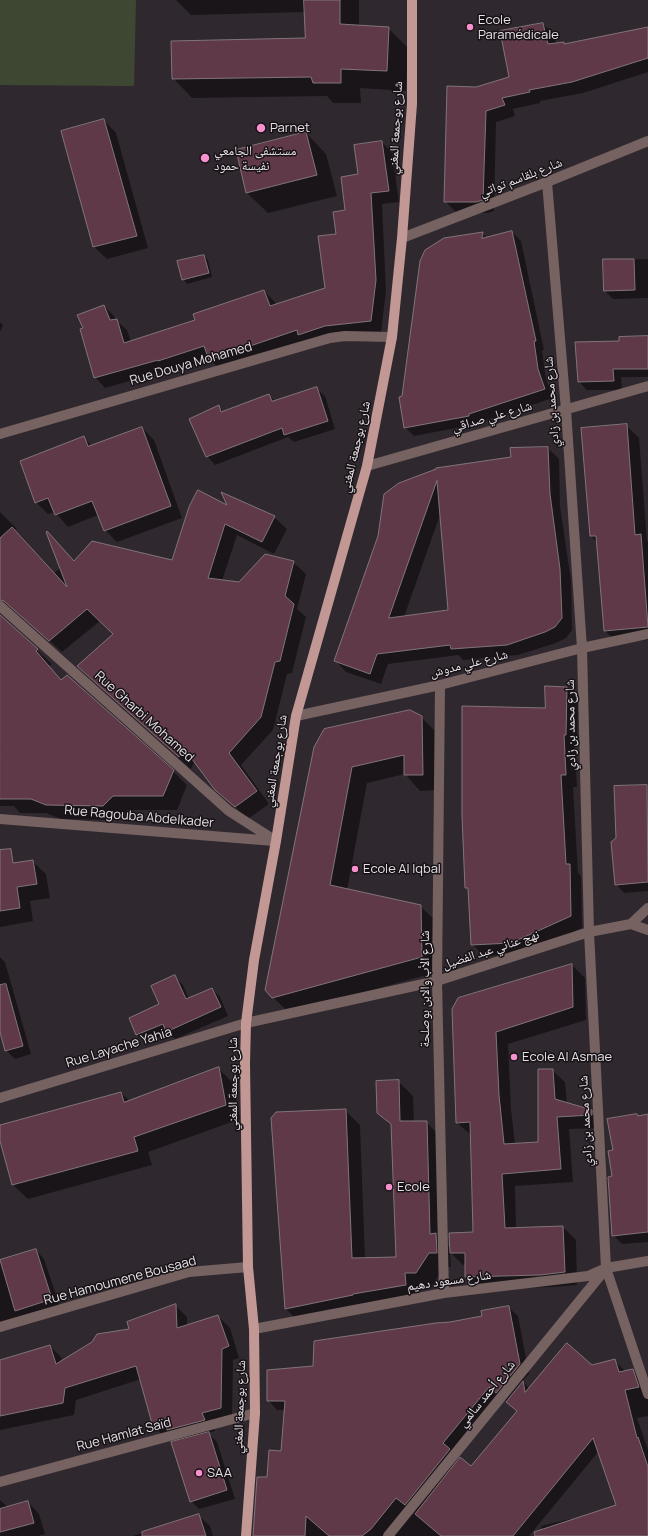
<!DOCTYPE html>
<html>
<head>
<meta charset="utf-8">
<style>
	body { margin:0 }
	canvas { display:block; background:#30282f }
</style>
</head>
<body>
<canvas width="648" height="1536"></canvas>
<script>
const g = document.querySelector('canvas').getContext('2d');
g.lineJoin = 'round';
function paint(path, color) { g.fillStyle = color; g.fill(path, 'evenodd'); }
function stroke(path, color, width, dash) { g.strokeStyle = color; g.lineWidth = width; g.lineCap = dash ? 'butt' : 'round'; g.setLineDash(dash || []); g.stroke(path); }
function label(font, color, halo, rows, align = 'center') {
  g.font = font + ' Manrope,"Noto Naskh Arabic",sans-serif'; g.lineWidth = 3; g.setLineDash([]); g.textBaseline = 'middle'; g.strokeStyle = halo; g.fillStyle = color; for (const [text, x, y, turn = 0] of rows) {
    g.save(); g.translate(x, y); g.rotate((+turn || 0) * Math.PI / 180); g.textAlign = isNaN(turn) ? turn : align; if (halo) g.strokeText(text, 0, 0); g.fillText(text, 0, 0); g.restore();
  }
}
paint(new Path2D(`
	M0 0H136L134 86 0 85Z`), '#3e4732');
paint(new Path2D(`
	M176 0H359V26L388 28 408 48 406 91 360 88 361 103H333L327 96 192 98 173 78 306 39 305 12 191 15Z
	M543 24 554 35 556 44 563 43 565 45 648 28V72L583 93 540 101V103L513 109 515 116 496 122 494 211 488 213 456 212 445 201 476 88 510 78Z
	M104 120 116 133 148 248 107 259 94 247 62 131Z
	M306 133 326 154 337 196 268 213 247 193 237 151Z
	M382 142 392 153 399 202 382 204 386 291 381 332 336 336 221 370 209 359 170 372 169 370 105 388 95 377 84 329 104 306 114 316 116 320 127 330 131 342 196 321 264 291 275 302 276 305 327 288 337 235 359 175Z
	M512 232 521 241 544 350H542L546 379 553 398 477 423V424L414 436 405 427 403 397 482 233 487 238Z
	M204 256 208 260 212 277 187 284 183 279Z
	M648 259V298L613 299 605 291 604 260Z
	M0 322 3 325 0 332Z
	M648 337V377H621L622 390H587L579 382 620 342Z
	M316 388 325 396 335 429 294 442 288 437 215 465 207 456 218 407 224 412 269 395 275 401Z
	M627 426 639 438 647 541 648 542V640L617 642 604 630 598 543 591 536Z
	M142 428 154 440 182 518 117 542 105 530 98 515 68 527 55 512 48 514 36 502 84 438 92 446Z
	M548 448 559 459 560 506 571 581 572 630 566 638 556 643 518 655 463 660 459 655 388 664 381 684 346 672 336 661 379 537 384 495ZM441 512 449 611 404 617Z
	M229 507 274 517 287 529 274 554 237 535 222 581 240 584 293 562 306 574 297 609 306 617 292 673 287 674 273 730 241 765 269 804 248 819 216 789 195 760 191 769 78 666 114 634 100 621 62 652 26 620 0 559V512L17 529H15L54 573 71 559 74 562 173 561Z
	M2 618 52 664 49 666 62 681 173 771 187 785 177 810H127L117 820 61 819 46 813H20L14 806H0V620Z
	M567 688 578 699 577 746H575L577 787H573L578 873 581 876 582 928 523 954 484 956 472 944 469 891 466 887 546 709Z
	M421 717 437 733 438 790 420 791 405 774 367 783 347 890 420 906 436 921 437 972 289 1013 273 997 315 747Z
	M647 786 648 891 624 893 616 884 617 839Z
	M32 861 46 874 50 898 30 901 33 921 0 927V866Z
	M0 957 5 962 31 1054 15 1059 6 1050 0 1028Z
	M572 965 585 978 586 1020 508 1044 511 1109 515 1144 539 1143 552 1070 565 1082 567 1104 591 1111 604 1124V1128L569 1129 573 1182 515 1186 516 1228 563 1227 576 1240 577 1285 553 1287 479 1289 466 1277V1265H463L450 1252 451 1267H444L431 1287H420V1299L300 1323 286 1309 345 1110 360 1125 365 1259 397 1258 392 1126 378 1113 398 1081 413 1096 414 1122H426L441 1137 444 1242 451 1249 474 1233 471 1135 457 1123 458 999Z
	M175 977 183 985 189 999 212 989 220 997 228 1016 175 1039 169 1033 146 1043 137 1035 130 1019 161 1005Z
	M219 1069 233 1083 240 1119 148 1152 152 1165 28 1199 13 1185 0 1137V1126L121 1093 130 1101Z
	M637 1115 639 1117 648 1115V1242L622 1244 613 1235 614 1151Z
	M36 1250 44 1259 60 1307 0 1326V1261Z
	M176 1306 187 1317V1326L218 1316 230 1328 239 1358 233 1360 232 1419 213 1424 215 1431 208 1433 217 1442 235 1499 199 1509 191 1501 180 1441 173 1434 165 1438 154 1426 141 1379 76 1400 74 1415 0 1430V1360L50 1346 61 1357 62 1361 131 1330Z
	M508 1307 518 1316 529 1374 522 1381 530 1389 592 1366 615 1361 624 1370 625 1372 633 1370 642 1380 648 1398V1416L637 1418 648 1450V1536H544L541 1526 570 1519 572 1521 617 1506 599 1451 529 1536H254L268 1478 282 1452 286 1410H277L268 1400 314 1367 450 1323 483 1317ZM499 1395 518 1412 471 1467 452 1452Z
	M0 1500 9 1508 28 1502 39 1514 45 1534 38 1536H0Z
	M198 1515 210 1526 213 1536H133Z`), '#0007');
const building = new Path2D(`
	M304 0H340V24L389 27 387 71 341 69V83H313L311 77 172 79 171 41 305 38Z
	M543 23 548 44 564 42V44L648 27V58L572 82 529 90 530 92 502 98 505 105 486 111 483 200 476 202H444L447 86 476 87 509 77 500 31Z
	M104 119 137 236 93 247 61 131Z
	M306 132 317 175 246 193 236 150Z
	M382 141 389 191 371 193 376 280 371 321 325 326 298 335 297 330 209 360 204 346 158 361V360L94 378 80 329 83 328 77 315 104 305 110 320 117 319 124 343 195 320 193 314 264 290 270 306 325 288 318 236 336 234 333 212 345 210 341 177 358 174 354 145Z
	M512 231 536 341H534L538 369 545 389 469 414V416L404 428 399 397 402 396 420 261 425 250 444 238 483 232 482 238Z
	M204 255 209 273 182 280 177 261Z
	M603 259H634L635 290 604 291Z
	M648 336V369H613L614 381 578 382 575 342 619 341V337Z
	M317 387 328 421 284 435 282 428 206 457 189 419 219 405 221 412 269 394 272 401Z
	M627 424 635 535 641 534 648 627 604 631 596 536H590L581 428Z
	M142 427 171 506 104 531 92 501 55 515 48 498 35 503 20 461 84 436 88 446Z
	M548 447 550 494 560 569 562 618 555 627 545 632 507 645 451 649 450 645 377 654 370 674 334 661 378 536 384 494 399 483 436 469V468L511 457 510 448ZM437 481 448 610 389 618Z
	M198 490 227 505 221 492 275 516 262 542 225 524 208 578 239 582 265 554 294 561 285 596 294 604 280 661 275 662 261 717 229 753 257 791 235 807 215 790 183 747 179 757 77 666 113 634 87 609 49 641 4 601 0 600V538L12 527 67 587 46 532 47 531 74 561 92 541 172 560 189 507Z
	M0 615 38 649 36 651 61 680 67 675 174 770 163 796H113L103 806 46 805 31 799H0Z
	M545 686 567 687 566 735H564L566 775H561L566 864H570L571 916 511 943 471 945 468 888H465L462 816V706L545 708Z
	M410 710 422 716 423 775H404V755L352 767 330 885 421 905 422 957 272 998 265 990 314 747 324 729Z
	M647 785 648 882 615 885 611 842 616 838 614 786Z
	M11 849 13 863 33 860 37 884 17 887 20 908 0 911V850Z
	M572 964 573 1007 496 1032 499 1095 504 1144 538 1142V1069H553L555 1099 592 1110V1115L557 1117 561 1169 502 1174 505 1228 563 1226 565 1272 540 1275 465 1277V1253H450L449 1233 473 1232 470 1122 456 1123 452 1009 458 998Z
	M175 975 186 999 212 988 221 1007 166 1032 163 1024 136 1035 129 1018 159 1004 151 986Z
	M6 984 23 1046 5 1051 0 1032V985Z
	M219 1067 226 1105 134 1137 138 1151 12 1185 0 1141V1125L121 1092 124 1102Z
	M399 1080 400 1121H427L430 1234 436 1233 437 1253H429L416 1273H405L406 1285 353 1294V1295L285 1309 271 1118 276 1112 346 1109 352 1258 396 1257 391 1124 377 1113 376 1081Z
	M637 1114 638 1116 648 1114V1232L612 1236 608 1177 612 1176 608 1151 613 1150 607 1119Z
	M36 1249 52 1299 15 1311 0 1260Z
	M176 1304 177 1328 218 1315 229 1346 222 1349 221 1408 202 1413 205 1420 167 1430 165 1422 153 1427 136 1366 65 1388 63 1403 0 1416V1360L50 1345 56 1364 92 1342 97 1334 129 1329 127 1322Z
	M509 1306 520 1364 496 1393 489 1387 443 1443 450 1449 405 1505 396 1498 371 1529 362 1536H329L306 1516 305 1536H253L257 1477H267L269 1450 281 1451 285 1401H267V1370L313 1366 314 1341 436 1323 450 1322 482 1316 481 1311Z
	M567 1343 592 1365 615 1359 619 1372 633 1369 639 1387 625 1390 637 1438 638 1437 648 1467V1536H535L534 1532 616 1505 593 1438 513 1536H441L415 1514 460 1457 471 1466 517 1411 506 1402 523 1381 525 1392Z
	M209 1432 227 1490 190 1502 171 1442Z
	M28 1501 34 1523 0 1532V1509Z
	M199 1514 206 1536H142V1532Z`);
paint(building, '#603949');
stroke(building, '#807478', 1);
stroke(new Path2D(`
	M547 182 566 410 582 648 589 932 606 1268 648 1394
	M402 238 547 182 648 141
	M0 434 330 338 345 336 392 337
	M367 466 648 386
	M0 606 229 811 276 841
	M440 685 437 981 444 1293
	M296 716 440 685 582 648 648 634
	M0 819 274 841
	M631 924 648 908
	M0 1098 246 1023 437 981 589 932 631 924 648 930
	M0 1327 189 1272 248 1267
	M254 1329 444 1293 588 1276 606 1268 648 1261
	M0 1482 255 1413
	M388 1536 604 1271`), '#766260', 10);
stroke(new Path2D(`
	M246 1536 255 1413 254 1329 248 1267 245 1064 246 1023 254 960 276 841 296 716 367 466 392 337 402 238 412 104V0`), '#c19894', 10);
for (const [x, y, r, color] of [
	[470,27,4,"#f790cd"],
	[261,128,5,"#f790cd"],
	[205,158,5,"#f790cd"],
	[355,869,4,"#f790cd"],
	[514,1057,4,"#f790cd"],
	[389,1187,4,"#f790cd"],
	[199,1473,4,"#f790cd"]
]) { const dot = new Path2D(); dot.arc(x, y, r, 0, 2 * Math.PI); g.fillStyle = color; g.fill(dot); stroke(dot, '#161215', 1.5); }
label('13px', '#e7e1e6', '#161215', [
	["Ecole",478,20],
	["Paramédicale",478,35],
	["Parnet",270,128],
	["مستشفى الجامعي",214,151],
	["نفيسة حمود",214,166],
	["Ecole Al Iqbal",363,869],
	["Ecole Al Asmae",522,1057],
	["Ecole",397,1187],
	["SAA",207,1473]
], 'left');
label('13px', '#e7e1e6', '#161215', [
	["شارع بوجمعة المغني",396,128,-87],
	["شارع بلقاسم تواتي",521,178,-21],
	["Rue Douya Mohamed",191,364,-16],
	["شارع محمد بن زادي",552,402,-94],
	["شارع علي صداقي",492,417,-16],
	["شارع بوجمعة المغني",356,447,-77],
	["شارع علي مدوش",469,664,-14],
	["Rue Gharbi Mohamed",144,717,42],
	["شارع محمد بن زادي",571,725,-91],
	["شارع بوجمعة المغني",276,761,-81],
	["Rue Ragouba Abdelkader",139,817,5],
	["نهج عناني عبد الفضيل",491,950,-18],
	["شارع الأب والابن بوصلحة",425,989,-90],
	["Rue Layache Yahia",119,1048,-17],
	["شارع بوجمعة المغني",233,1084,-90],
	["شارع محمد بن زادي",586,1121,-93],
	["Rue Hamoumene Bousaad",120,1281,-15],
	["شارع مسعود دهيم",449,1281,-8],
	["شارع أحمد سالمي",487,1394,-51],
	["شارع بوجمعة المغني",240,1407,-88],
	["Rue Hamlat Saïd",124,1435,-15]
]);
</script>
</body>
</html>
